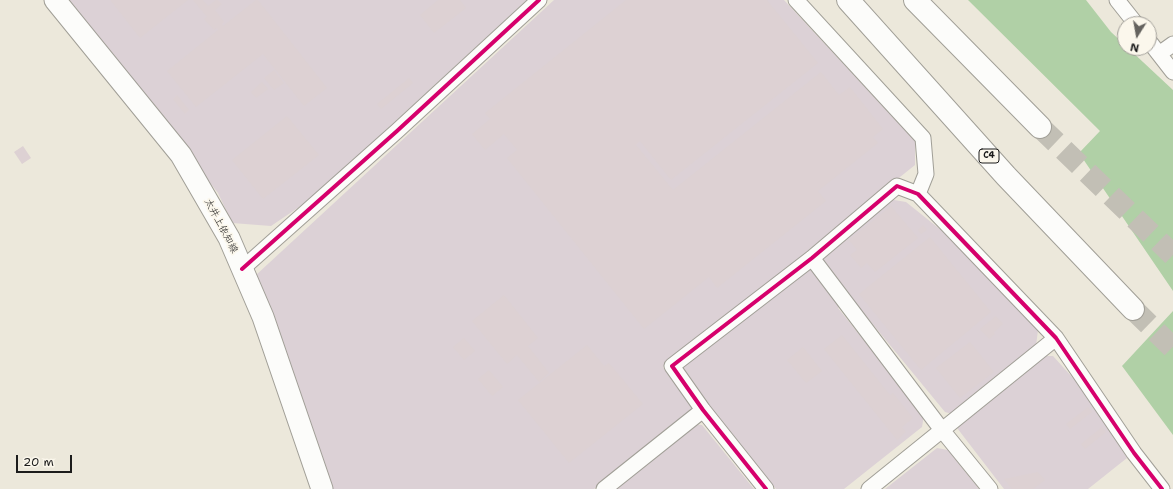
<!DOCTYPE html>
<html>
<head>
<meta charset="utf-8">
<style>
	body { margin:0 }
	#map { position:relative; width:1173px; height:489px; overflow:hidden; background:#ece8db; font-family:"Shantell Sans",sans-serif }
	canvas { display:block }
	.north { position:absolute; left:1117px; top:16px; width:40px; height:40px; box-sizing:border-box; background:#fbf7ec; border:1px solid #a29f99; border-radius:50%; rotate:191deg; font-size:11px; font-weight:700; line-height:16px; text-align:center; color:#1c1c1c }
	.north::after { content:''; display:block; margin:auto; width:14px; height:18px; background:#65635f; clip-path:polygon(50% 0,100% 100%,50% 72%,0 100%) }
	.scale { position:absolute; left:16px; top:455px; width:56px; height:18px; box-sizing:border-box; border:2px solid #1c1c1c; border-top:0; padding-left:5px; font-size:12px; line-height:14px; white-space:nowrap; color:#1c1c1c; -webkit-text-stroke:3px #fbf7ec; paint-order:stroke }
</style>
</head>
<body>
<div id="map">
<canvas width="1173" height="489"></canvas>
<div class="north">N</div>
<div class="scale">20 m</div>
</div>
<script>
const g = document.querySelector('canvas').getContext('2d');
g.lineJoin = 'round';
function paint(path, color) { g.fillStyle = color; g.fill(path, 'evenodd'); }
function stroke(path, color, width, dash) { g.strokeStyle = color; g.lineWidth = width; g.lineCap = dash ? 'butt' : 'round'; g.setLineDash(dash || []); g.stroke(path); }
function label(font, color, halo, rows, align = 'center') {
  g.font = font + ' "Shantell Sans","Klee One",sans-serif'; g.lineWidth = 3.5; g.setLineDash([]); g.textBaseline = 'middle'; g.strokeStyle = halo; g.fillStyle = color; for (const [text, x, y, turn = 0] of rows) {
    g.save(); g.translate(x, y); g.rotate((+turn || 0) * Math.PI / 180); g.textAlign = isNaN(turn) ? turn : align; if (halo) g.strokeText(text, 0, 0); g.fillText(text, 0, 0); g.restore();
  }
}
paint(new Path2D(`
	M65 0H527L311 199 271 226 232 223 218 193Z
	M554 0H784L915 141V165L663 367 695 409 594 489H333L256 275Z
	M888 199 906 202 941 230 1038 330 1036 346 952 414 945 412 819 259Z
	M809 267 841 306 838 308 924 415 922 427 844 489H776L679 368Z
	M1043 356H1053L1093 400 1127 458 1088 489H1004L954 424Z
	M692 424 702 425 754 489H612Z
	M937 448 948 450 979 489H885Z`), '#dcd1d6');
paint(new Path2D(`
	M968 0H1086L1111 32 1125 45V48H1128L1173 90V291L1079 153 1100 131Z
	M1173 311V435L1122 366Z`), '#b0d0a6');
paint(new Path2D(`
	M111 0H188L140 38 111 1Z
	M193 0H203L208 6 216 0H218L222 4 215 10 224 22 222 24 223 26 256 0H258L327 88 304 106 263 54 196 107 167 71 218 30 217 28 214 30 204 19 207 17Z
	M438 0H460L466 8 434 33 420 15Z
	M626 0H767L818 63 671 180 640 141 636 145 673 190 821 72 839 95 850 87 883 129 873 137 878 143 818 191 826 201 717 288 709 277 644 329 507 158 517 150 504 134 485 150 472 134 490 119 485 113Z
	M274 70 284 83 274 90 264 78Z
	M409 78 413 83 381 109 377 104Z
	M262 82 268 89 256 98 251 92Z
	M177 95 189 110 185 114 173 99Z
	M287 116 319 155 263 199 232 160Z
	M23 146 31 158 22 164 14 152Z
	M891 206 918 238 875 272 867 263 861 268 850 255 857 250 849 240Z
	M923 225 927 230 921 234 918 230Z
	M930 237 991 312 921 370 859 294Z
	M504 295 538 338 528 346 549 373 539 382 517 355 507 364 472 321Z
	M996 316 1003 324 994 332 995 334 989 339 980 329Z
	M842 335 890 395 893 393 913 418 902 427 906 432 897 440 824 349Z
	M464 338 475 351 464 360 453 347Z
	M970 342 994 372 960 398 936 368Z
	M587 345 604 366 609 363 643 404 569 463 518 400Z
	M803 347 822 371 806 383 787 360Z
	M489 370 503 387 492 396 478 379Z
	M1088 407 1092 412 1070 429 1066 424Z
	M1102 427 1106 432 1085 449 1081 444Z
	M1038 472 1045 480 1033 489H1012L1004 479Z`), '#ddd1d3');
stroke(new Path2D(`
	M1040 127 1173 255
	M1133 309 1173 348`), '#c2bfb5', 22, [22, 11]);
const minor = new Path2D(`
	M796 0 923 138 926 174 918 194
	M1117 0 1136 24
	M1149 41 1159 54
	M1173 44 1159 54 1173 72
	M812 258 942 430 990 489
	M242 269 397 131 539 0
	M604 489 703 410
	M766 489 703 410 672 366 812 258 897 186 918 194 1056 338 1134 453 1162 489
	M869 489 1056 338`);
const secondary = new Path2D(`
	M55 0 181 155 229 238 263 317 322 489`);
const motorway = new Path2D(`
	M848 0 1006 176 1133 309
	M915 0 1040 127`);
stroke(minor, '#a19f97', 17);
stroke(secondary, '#a19f97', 23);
stroke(motorway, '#a19f97', 24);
stroke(minor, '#fcfcfa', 15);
stroke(secondary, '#fcfcfa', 21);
stroke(motorway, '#fcfcfa', 22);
stroke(new Path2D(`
	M242 269 397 131 539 0
	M766 489 703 410 672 366 812 258 897 186 918 194 1056 338 1134 453 1162 489`), '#d6006c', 4);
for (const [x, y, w] of [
	[989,156,20]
]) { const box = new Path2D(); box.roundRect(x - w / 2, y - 7, w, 14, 3); g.fillStyle = '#fbf7ec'; g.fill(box); stroke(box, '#1c1c1c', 1); }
label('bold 9px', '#1c1c1c', null, [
	["C4",989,156]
]);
label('10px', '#1c1c1c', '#fbf7ec', [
	["太井上依知線",221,226,62]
]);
</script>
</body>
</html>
